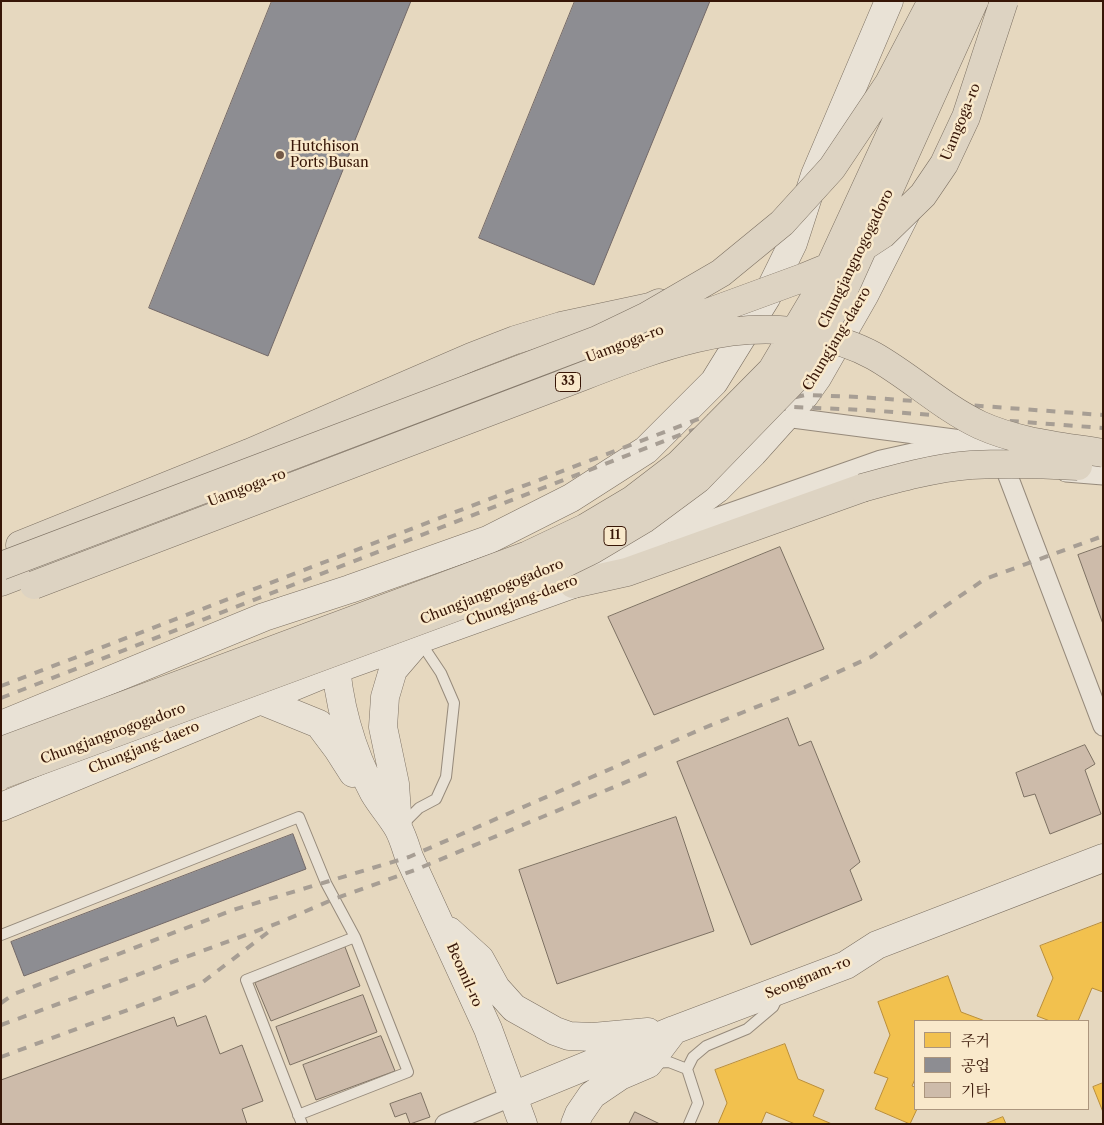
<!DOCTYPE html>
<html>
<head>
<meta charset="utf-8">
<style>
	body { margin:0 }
	#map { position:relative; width:1104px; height:1125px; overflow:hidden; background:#e6d8bf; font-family:"Libre Caslon Text","Noto Serif KR",serif }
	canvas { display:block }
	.frame { position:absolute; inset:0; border:2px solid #371607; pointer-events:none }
	.legend { position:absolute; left:914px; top:1020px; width:175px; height:90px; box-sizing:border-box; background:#f9e9cb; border:1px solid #ab957d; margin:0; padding:6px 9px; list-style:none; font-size:15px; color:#371607 }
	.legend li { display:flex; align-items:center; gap:10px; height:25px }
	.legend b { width:25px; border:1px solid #ab957d }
</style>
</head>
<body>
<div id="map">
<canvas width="1104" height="1125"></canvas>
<div class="frame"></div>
<ul class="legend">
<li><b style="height:14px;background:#f2c14e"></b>주거</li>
<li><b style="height:14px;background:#8d8d92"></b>공업</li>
<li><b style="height:14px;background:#cdbbaa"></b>기타</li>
</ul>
</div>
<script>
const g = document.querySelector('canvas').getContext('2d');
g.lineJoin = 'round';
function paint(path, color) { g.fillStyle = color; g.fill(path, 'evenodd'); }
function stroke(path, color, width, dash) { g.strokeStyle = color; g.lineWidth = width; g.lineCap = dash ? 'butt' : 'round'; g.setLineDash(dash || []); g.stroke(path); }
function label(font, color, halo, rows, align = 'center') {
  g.font = font + ' "Libre Caslon Text",serif'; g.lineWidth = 5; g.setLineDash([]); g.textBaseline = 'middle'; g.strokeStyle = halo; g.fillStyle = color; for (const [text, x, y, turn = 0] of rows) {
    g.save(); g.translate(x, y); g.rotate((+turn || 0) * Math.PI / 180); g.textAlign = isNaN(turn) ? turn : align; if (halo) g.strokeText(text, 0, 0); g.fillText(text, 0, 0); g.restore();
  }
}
const homes = new Path2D(`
	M1103 922V992L1092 988 1078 1021H1050L1037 1016 1053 978 1040 946Z
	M948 976 961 1012 985 1021H915V1079L912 1086 915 1087V1109H917L910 1124 875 1109 888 1078 874 1073 890 1035 878 1002Z
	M785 1044 798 1079 824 1090 813 1116 832 1124H795L766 1112 761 1124H718L727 1103 715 1070Z
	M1103 1083V1112L1093 1087Z
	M1003 1117 1006 1124H985Z`);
paint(homes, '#f2c14e');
stroke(homes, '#ba8e39', 1);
const industry = new Path2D(`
	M272 1H411L268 356 149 308Z
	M575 1H710L594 285 479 238Z
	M293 834 306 869 24 976 11 942Z`);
paint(industry, '#8d8d92');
stroke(industry, '#736968', 1);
const building = new Path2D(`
	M1103 546V624L1078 555Z
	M780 547 824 649 654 715 608 617Z
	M788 718 799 746 811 741 860 862 850 870 862 900 751 945 677 762Z
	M1085 745 1095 764 1085 770 1101 814 1050 834 1035 794 1024 797 1016 773Z
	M676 817 714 931 557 984 519 870Z
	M345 947 360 986 271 1021 255 983Z
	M363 995 377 1032 290 1065 276 1027Z
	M206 1016 220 1054 242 1045 263 1101 242 1109 247 1124H1V1080L174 1017 177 1026Z
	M381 1036 395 1071 316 1100 303 1065Z
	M421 1093 430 1117 410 1124 406 1113 395 1117 390 1104Z
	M635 1112 660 1124H629Z`);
paint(building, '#cdbbaa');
stroke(building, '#7d7163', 1);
const service = new Path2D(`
	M403 824 419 808 436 799 446 777 454 703 441 673 419 640
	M1 935 299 817 326 883 355 937
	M654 1063 669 1062 687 1069
	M298 1115 408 1072 355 937 246 980 302 1124
	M689 1124 698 1103 687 1069 693 1057 706 1046 747 1029 773 1007 778 997`);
const minor = new Path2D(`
	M785 417 1015 447
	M1005 468 1103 726
	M1066 472 1103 475
	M664 534 693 526 881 460 917 452H945L977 459
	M445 1124 513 1096`);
const secondary = new Path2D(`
	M335 652C337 700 351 751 374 793 381 805 391 816 398 828 403 837 406 848 409 857L488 1029 523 1124
	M260 700 319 724 337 748 353 773
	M1 725 264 617 350 589 488 540 571 498 646 450 714 382 766 298 793 243 815 175 889 1
	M1 807 336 669 573 584 650 538 717 489 753 453 805 395 817 378 865 294 907 211
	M398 827 395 784 383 727 385 697 393 670 417 642
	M449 931 480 959 496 988 514 1008 555 1031 569 1036 593 1037 648 1032
	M513 1096 674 1030 846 965 877 945 1103 858
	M575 1124 579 1114 592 1095 620 1076 648 1064 673 1031`);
const trunk = new Path2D(`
	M20 545 249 453 471 357 515 340 561 326 650 307 659 303
	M1 582 666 328
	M573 584 627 572 862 488`);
stroke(service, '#968a7b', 12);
stroke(minor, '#968a7b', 21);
stroke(secondary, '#7d7163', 29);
stroke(trunk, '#7d7163', 29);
stroke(service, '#e9e2d6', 10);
stroke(minor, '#e9e2d6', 19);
stroke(secondary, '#e9e2d6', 28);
stroke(trunk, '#ddd3c2', 28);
stroke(new Path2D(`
	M1 686 701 418 805 395 860 397 1103 415
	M1 698 690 431 751 415 794 407 866 410 1103 428
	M1 1003 14 994 233 910 409 857 704 728 801 689 871 657 985 579 1103 536
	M1 1025 281 922 334 899 415 870 650 772
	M1 1057 203 982 271 930`), '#a79e94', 4, [9, 9]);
const trunkBridge = new Path2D(`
	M666 328 805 277 839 263 883 234 923 195 944 164 966 117 1004 1
	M862 488C898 478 934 468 971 465 1007 463 1043 464 1078 466
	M1 566 597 340 647 316 721 273 782 223 832 168 889 83 932 1
	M34 585C161 537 288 488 415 440 463 422 512 403 560 385 637 356 725 316 809 334 830 338 856 346 874 356 911 377 942 407 980 425 1020 443 1061 446 1103 453
	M1 751 528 555 585 528 632 500 679 464 772 370 817 294 926 57 948 1
	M1 775 537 577 592 550 644 519 698 479 793 381 838 303 974 1`);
stroke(trunkBridge, '#7d7163', 29, []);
stroke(trunkBridge, '#ddd3c2', 28);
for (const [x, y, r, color] of [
	[280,155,5,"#745a47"]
]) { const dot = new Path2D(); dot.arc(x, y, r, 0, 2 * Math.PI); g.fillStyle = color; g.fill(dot); stroke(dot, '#f9e9cb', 2); }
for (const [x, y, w] of [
	[568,382,25],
	[615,536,22]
]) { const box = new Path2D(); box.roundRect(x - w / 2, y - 9.5, w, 19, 4); g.fillStyle = '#f9e9cb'; g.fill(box); stroke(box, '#371607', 1); }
label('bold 12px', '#371607', null, [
	["33",568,382],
	["11",615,536]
]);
label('14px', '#371607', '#f9e9cb', [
	["Uamgoga-ro",961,122,-68],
	["Chungjangnogogadoro",856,259,-64],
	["Chungjang-daero",837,339,-59],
	["Uamgoga-ro",625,344,-21],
	["Uamgoga-ro",247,488,-21],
	["Chungjangnogogadoro",492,592,-22],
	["Chungjang-daero",522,601,-21],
	["Chungjangnogogadoro",113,734,-20],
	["Chungjang-daero",144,748,-22],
	["Beomil-ro",464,975,66],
	["Seongnam-ro",808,978,-22]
]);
label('14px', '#371607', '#f9e9cb', [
	["Hutchison",290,147],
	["Ports Busan",290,163]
], 'left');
</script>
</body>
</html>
